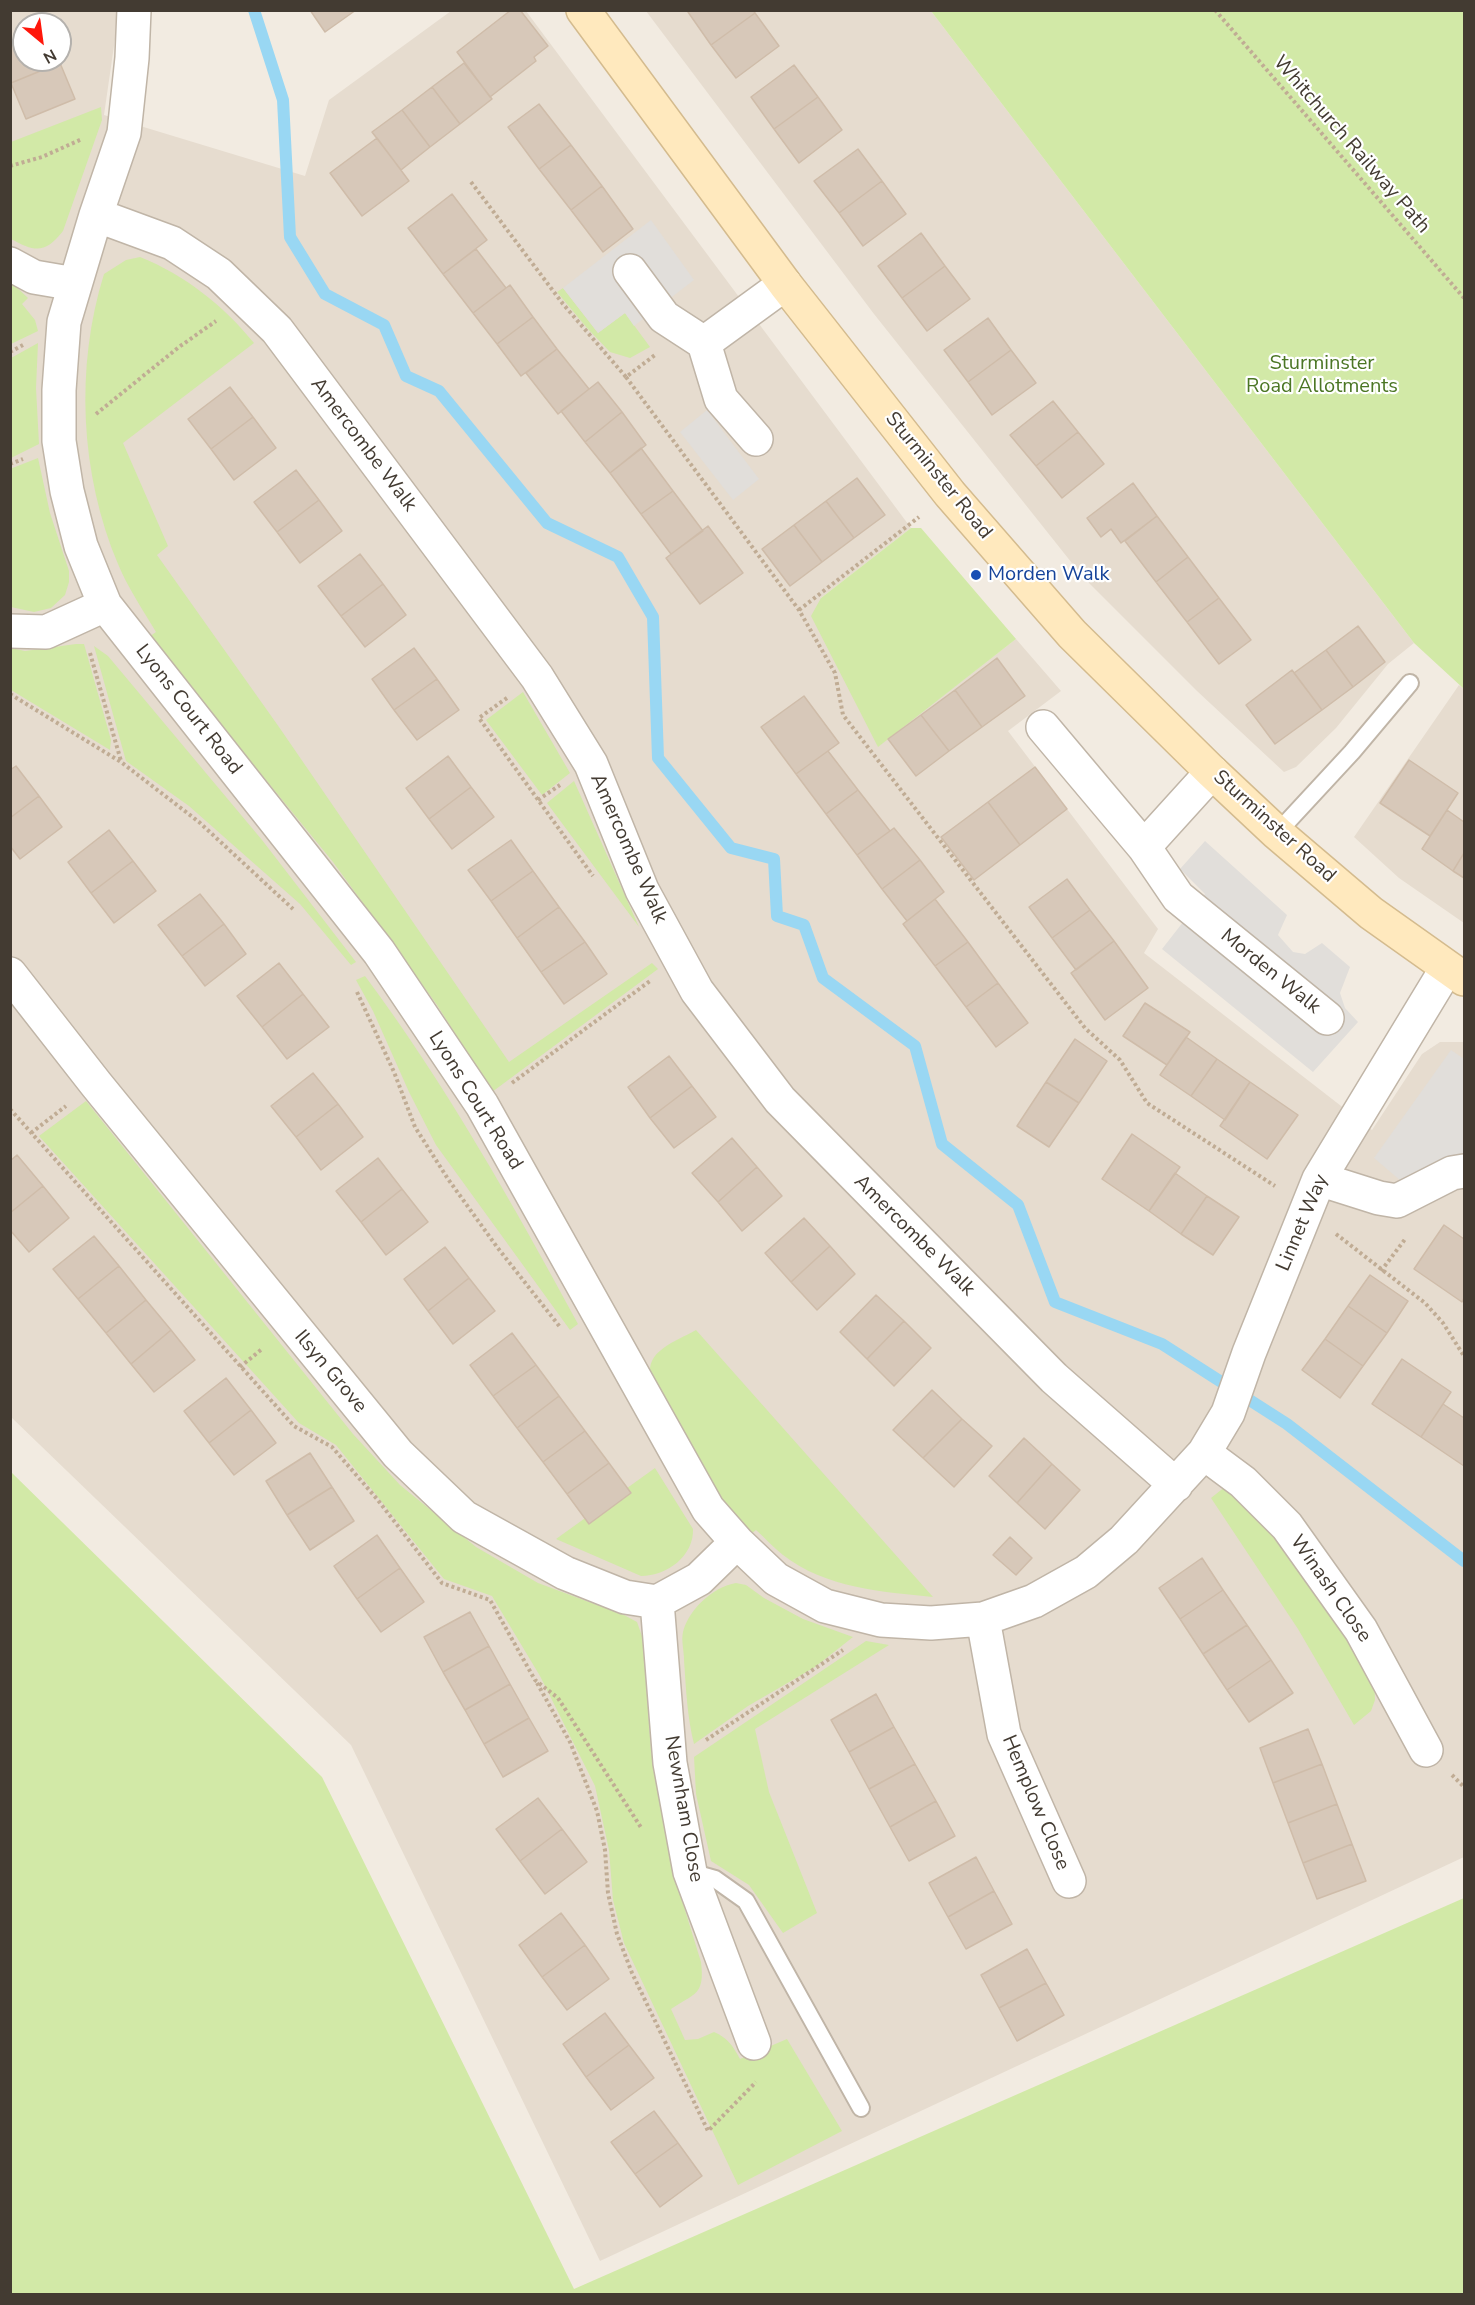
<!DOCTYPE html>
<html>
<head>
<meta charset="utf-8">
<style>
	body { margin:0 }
	#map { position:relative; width:1475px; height:2305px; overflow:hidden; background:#f2ebe1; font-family:"Nunito Sans",sans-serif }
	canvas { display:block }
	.frame { position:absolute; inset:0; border:12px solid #433b32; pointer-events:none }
	.north { position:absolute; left:12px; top:12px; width:60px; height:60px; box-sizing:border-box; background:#fff; border:2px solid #b4b1ad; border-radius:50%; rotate:151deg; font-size:16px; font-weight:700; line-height:24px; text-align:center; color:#433b32 }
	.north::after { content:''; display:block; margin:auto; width:21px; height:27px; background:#ff170b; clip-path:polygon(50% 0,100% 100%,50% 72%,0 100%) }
</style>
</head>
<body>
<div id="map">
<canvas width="1475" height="2305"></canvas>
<div class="frame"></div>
<div class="north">N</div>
</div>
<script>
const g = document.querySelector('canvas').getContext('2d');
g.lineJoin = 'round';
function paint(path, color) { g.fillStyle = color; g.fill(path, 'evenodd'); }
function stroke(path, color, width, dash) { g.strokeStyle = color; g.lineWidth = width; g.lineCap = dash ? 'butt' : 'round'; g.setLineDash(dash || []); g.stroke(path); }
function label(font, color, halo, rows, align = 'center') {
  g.font = font + ' "Nunito Sans",sans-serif'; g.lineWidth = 4.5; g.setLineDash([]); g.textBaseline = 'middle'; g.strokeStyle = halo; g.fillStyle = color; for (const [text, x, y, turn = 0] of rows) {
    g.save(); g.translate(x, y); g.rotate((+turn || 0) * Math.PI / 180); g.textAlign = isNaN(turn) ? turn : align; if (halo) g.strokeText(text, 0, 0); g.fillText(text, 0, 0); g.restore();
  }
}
paint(new Path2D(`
	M10 11H119L104 115 305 176 329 100 451 11H526L911 528 821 598 878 746 1016 639 1061 691 1008 731 1158 929 1144 953 1372 1130 1422 1054 1440 1042H1464V1857L600 2261 351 1745 11 1417ZM24 24H60V60H24Z
	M646 11H931L1414 643 1388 664 1336 728 1296 767 1284 772 1197 691 1083 577 874 314Z
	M1459 685 1464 689V923L1399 878 1354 837Z`), '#e6dccf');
paint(new Path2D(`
	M931 11H1464V689L1414 643Z
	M101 107 102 120 63 231C45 254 35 252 11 239V142Z
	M140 257C185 275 224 306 254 343L123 443 168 546 157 555 279 727 509 1062 652 963 658 969 492 1092 437 1005 333 862 149 637 156 632C143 610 128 588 118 564 80 474 75 367 104 274L126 260Z
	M11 282 28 298 22 304 35 320 38 331 11 344Z
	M563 288 598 333 625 313 650 347 630 358 610 352 587 328 557 292Z
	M38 343 36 388 39 444 11 458V358Z
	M38 458 50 513 69 571V582L65 595 51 608 34 612 11 607 10 469Z
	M911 528H921L1016 639 878 747 811 616 821 598Z
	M76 644H84L111 740 110 750 11 690V648L25 651Z
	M94 646 108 656 262 840 356 962 351 965 300 904 189 806 126 761Z
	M523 692 570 773 542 795 486 720Z
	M574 781 639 927 547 803Z
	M365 976C446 1085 513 1204 578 1324L570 1330 436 1145 409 1092 373 1011 356 980Z
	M86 1101 353 1434 400 1485 476 1547 538 1583 624 1615 637 1622 643 1639 651 1751 672 1868 701 1962C705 1995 695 1993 671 2009L685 2040 698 2039 714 2032C728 2038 733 2046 740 2059L787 2039 842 2131 738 2185 624 1943 613 1900 609 1850 595 1786 540 1676 492 1596 444 1579 336 1445 299 1423 39 1136Z
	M696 1330 933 1597C883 1592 825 1588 783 1555 774 1548 765 1538 756 1530L747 1537 724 1511 651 1378C644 1351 675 1342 696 1330Z
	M655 1468 693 1529C694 1556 667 1576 641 1576L556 1539Z
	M11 1472 322 1777 574 2289 1464 1898V2294H11Z
	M1226 1486 1244 1498 1310 1579 1374 1677 1375 1700 1371 1711 1354 1725 1298 1629 1211 1498Z
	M736 1583 746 1585 764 1598 803 1619 853 1637 815 1667 748 1706 694 1744C687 1716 686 1688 684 1660 684 1651 681 1640 683 1632 689 1609 713 1587 736 1583Z
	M866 1641 889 1645 755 1729 769 1792 817 1913 783 1933 749 1885 711 1861 696 1794 694 1757Z`), '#d2e9a7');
paint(new Path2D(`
	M651 220 694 280 634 326 625 313 598 333 563 288Z
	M707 410 759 479 733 500 680 432Z
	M1205 841 1287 915 1278 935 1293 952 1305 954 1322 943 1350 967 1340 993 1345 1008 1358 1022 1313 1072 1162 949 1205 894 1180 869Z
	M1451 1050 1464 1059V1156L1439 1160 1401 1181 1374 1158Z`), '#e1deda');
stroke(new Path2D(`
	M254 10 283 100 290 237 325 294 384 325 406 376 439 391 547 523 618 557 653 617 658 758 731 848 774 859 777 916 804 925 823 978 915 1046 942 1144 1018 1205 1055 1302 1162 1344 1287 1424 1464 1561`), '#99d7f3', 12);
const building = new Path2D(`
	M310 10H356L325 32Z
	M511 10H520L548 46 534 57 536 61 490 97 457 52Z
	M690 10H753L755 13 711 45 688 12Z
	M755 13 779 46 736 78 711 45Z
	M24 36V60H59L60 63 11 83 10 41Z
	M60 63 75 99 26 119 11 83Z
	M464 63 492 99 460 124 432 87Z
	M794 65 818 97 774 129 751 97Z
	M432 87 460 124 430 147 402 110Z
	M818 97 842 130 799 163 774 129Z
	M539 104 571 145 539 169 508 127Z
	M402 110 430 147 401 170 372 132Z
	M377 138 409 181 362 216 330 173Z
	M571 145 602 186 571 210 539 169Z
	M858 149 882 181 839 213 814 181Z
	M882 181 906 214 863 246 839 213Z
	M602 186 633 229 603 252 571 210Z
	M452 194 487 240 443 274 408 228Z
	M921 233 945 266 902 298 878 266Z
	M476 249 506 288 473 313 443 274Z
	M945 266 970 299 927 331 902 298Z
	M510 285 533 317 497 344 473 313Z
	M533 317 557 349 521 376 497 344Z
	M988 318 1011 350 968 382 944 350Z
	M557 349 589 389 558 414 526 373Z
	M1011 350 1036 383 992 415 968 382Z
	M598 382 622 412 585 442 561 411Z
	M230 387 253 417 211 449 188 419Z
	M1053 401 1078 432 1036 466 1010 435Z
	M622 412 646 445 610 473 585 442Z
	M253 417 276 448 234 480 211 449Z
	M1078 432 1104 464 1062 498 1036 466Z
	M641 448 673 491 641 514 610 473Z
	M296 470 319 500 277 532 254 502Z
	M857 478 885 515 854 538 826 501Z
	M1133 483 1157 516 1121 543 1111 529 1101 537 1087 518Z
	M673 491 703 531 671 554 641 514Z
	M319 500 342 531 300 563 277 532Z
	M826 501 854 538 822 562 794 525Z
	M1157 516 1188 557 1156 582 1125 541Z
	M794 525 822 562 790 586 762 549Z
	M708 526 743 573 700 604 666 558Z
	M360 554 383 584 341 616 318 586Z
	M1188 557 1219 598 1187 622 1156 582Z
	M383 584 406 615 365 647 341 616Z
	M1219 598 1251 640 1219 664 1187 622Z
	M1358 626 1385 662 1353 687 1326 650Z
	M414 648 437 679 394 710 372 679Z
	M1326 650 1353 687 1322 710 1294 673Z
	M997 658 1025 696 982 727 955 690Z
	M1292 670 1322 710 1275 744 1246 705Z
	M437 679 459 710 417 740 394 710Z
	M955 690 982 727 949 751 921 715Z
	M804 696 839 743 796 774 761 727Z
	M921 715 949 751 916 776 888 739Z
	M828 751 858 790 826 814 796 774Z
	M448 756 471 787 429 819 406 788Z
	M1409 760 1458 793 1430 836 1380 803Z
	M16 766 39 796 10 818V770Z
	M1035 767 1067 809 1020 845 988 802Z
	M471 787 494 817 452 849 429 819Z
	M858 790 890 831 857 855 826 814Z
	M39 796 62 827 20 859 10 846V818Z
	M988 802 1020 845 974 880 941 837Z
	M1447 810 1464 822V853L1453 871 1422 849Z
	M894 828 920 860 882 889 857 855Z
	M109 830 133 861 91 893 68 862Z
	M511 840 533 871 491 901 468 870Z
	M1464 853V878L1453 871Z
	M920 860 944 892 907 921 882 889Z
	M133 861 156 891 114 923 91 893Z
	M533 871 559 907 517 938 491 901Z
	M1067 879 1090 910 1052 938 1029 907Z
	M200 894 224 924 182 956 158 925Z
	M935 899 968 942 935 966 903 924Z
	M559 907 585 942 541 972 517 938Z
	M1090 910 1114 941 1076 970 1052 938Z
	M224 924 246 954 205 986 182 956Z
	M1114 941 1148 988 1105 1020 1071 973Z
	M585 942 607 974 564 1004 541 972Z
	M968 942 998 983 966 1007 935 966Z
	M279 963 303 994 262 1027 237 996Z
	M998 983 1028 1023 996 1047 966 1007Z
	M303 994 329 1027 287 1059 262 1027Z
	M1145 1003 1190 1032 1167 1065 1123 1036Z
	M1186 1037 1217 1059 1191 1096 1160 1075Z
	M1075 1039 1107 1061 1079 1103 1046 1082Z
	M669 1056 692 1086 650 1118 628 1087Z
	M1217 1059 1250 1082 1225 1120 1191 1096Z
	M313 1073 338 1104 296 1137 271 1106Z
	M1046 1082 1079 1103 1049 1147 1017 1126Z
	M1250 1082 1298 1115 1267 1159 1220 1126Z
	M692 1086 716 1117 674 1148 650 1118Z
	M338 1104 363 1137 321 1170 296 1137Z
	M1132 1134 1180 1167 1149 1211 1102 1179Z
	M732 1138 757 1167 718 1202 692 1173Z
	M17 1155 43 1186 10 1213V1161Z
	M378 1158 402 1189 361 1222 336 1191Z
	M757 1167 782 1196 742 1231 718 1202Z
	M1175 1173 1207 1196 1181 1234 1149 1211Z
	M43 1186 69 1218 29 1252 10 1230V1213Z
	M402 1189 428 1222 386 1255 361 1222Z
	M1207 1196 1239 1217 1213 1255 1181 1234Z
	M804 1218 830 1246 791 1282 765 1253Z
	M1444 1225 1464 1239V1298L1462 1302 1414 1269Z
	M94 1236 119 1266 78 1299 53 1269Z
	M830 1246 855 1274 817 1310 791 1282Z
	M445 1247 469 1278 428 1311 404 1279Z
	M119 1266 146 1300 106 1333 78 1299Z
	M1370 1275 1408 1301 1387 1333 1348 1306Z
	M469 1278 495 1311 453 1344 428 1311Z
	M876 1295 904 1321 867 1359 840 1332Z
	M146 1300 171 1330 131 1364 106 1333Z
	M1348 1306 1387 1333 1363 1366 1325 1339Z
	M904 1321 931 1348 894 1386 867 1359Z
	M171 1330 195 1360 154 1392 131 1364Z
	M512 1333 536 1365 493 1396 470 1365Z
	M1325 1339 1363 1366 1340 1398 1302 1370Z
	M1402 1359 1451 1392 1421 1437 1372 1404Z
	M536 1365 559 1396 517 1428 493 1396Z
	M226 1378 251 1410 209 1443 184 1411Z
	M932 1390 962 1419 923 1458 893 1430Z
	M559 1396 585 1431 543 1462 517 1428Z
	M1443 1404 1464 1418V1466L1421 1437Z
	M251 1410 276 1443 234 1475 209 1443Z
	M962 1419 992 1446 954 1487 923 1458Z
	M585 1431 609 1463 567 1494 543 1462Z
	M1024 1438 1052 1464 1017 1503 989 1476Z
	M310 1453 332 1487 287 1515 266 1481Z
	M609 1463 631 1493 589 1524 567 1494Z
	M1052 1464 1080 1490 1045 1529 1017 1503Z
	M332 1487 354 1521 310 1550 287 1515Z
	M377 1535 400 1568 357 1599 334 1566Z
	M1010 1537 1032 1558 1016 1575 993 1555Z
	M1202 1558 1223 1590 1180 1619 1159 1588Z
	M400 1568 424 1602 381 1632 357 1599Z
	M1223 1590 1247 1625 1203 1654 1180 1619Z
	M470 1612 489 1646 443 1672 424 1637Z
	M1247 1625 1271 1660 1227 1690 1203 1654Z
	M489 1646 510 1684 465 1710 443 1672Z
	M1271 1660 1293 1693 1249 1722 1227 1690Z
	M510 1684 529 1718 484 1744 465 1710Z
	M876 1694 894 1727 849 1752 831 1720Z
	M529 1718 548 1751 503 1777 484 1744Z
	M894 1727 915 1764 869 1789 849 1752Z
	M1308 1729 1322 1764 1273 1783 1260 1748Z
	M915 1764 936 1801 890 1827 869 1789Z
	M1322 1764 1337 1804 1288 1823 1273 1783Z
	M538 1798 562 1829 520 1861 496 1829Z
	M936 1801 955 1836 909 1861 890 1827Z
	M1337 1804 1352 1844 1303 1863 1288 1823Z
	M562 1829 587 1862 545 1894 520 1861Z
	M1352 1844 1366 1881 1317 1899 1303 1863Z
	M976 1857 994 1891 948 1917 929 1883Z
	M994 1891 1012 1924 966 1949 948 1917Z
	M561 1913 585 1945 542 1977 519 1945Z
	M585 1945 609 1979 567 2010 542 1977Z
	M1027 1949 1046 1983 999 2008 981 1975Z
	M1046 1983 1064 2015 1017 2041 999 2008Z
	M605 2013 629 2045 586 2077 563 2044Z
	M629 2045 654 2078 611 2110 586 2077Z
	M654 2111 678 2143 635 2174 611 2142Z
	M678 2143 702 2176 660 2207 635 2174Z`);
paint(building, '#d7c8b9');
stroke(building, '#cfbca9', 1.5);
const lane = new Path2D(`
	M1277 833 1352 752 1410 683
	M690 1872 715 1879 746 1901 861 2108`);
const street = new Path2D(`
	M134 10 132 58 124 133 96 215 64 322 59 390V441L67 491 81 546 105 605 379 952 482 1105 708 1509 737 1542 776 1579 825 1606 881 1620 931 1623 983 1619 1034 1601 1086 1572 1124 1540 1204 1453 1228 1413 1249 1353 1319 1179 1447 968
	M96 215 172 243 219 274 277 330 537 677 591 764 642 890 697 991 780 1100 1054 1378 1176 1485
	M10 264 34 277 75 284
	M630 271 664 317 704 343 721 399 756 439
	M704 343 785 284
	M10 631 46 632 105 605
	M1043 727 1144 847 1178 897 1327 1018
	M1144 847 1212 772
	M10 974 96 1084 398 1454 464 1517 565 1573 625 1597 657 1602 699 1579 737 1542
	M1319 1179 1379 1198 1397 1201 1452 1173 1464 1171
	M1204 1453 1243 1482 1287 1526 1361 1630 1426 1750
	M657 1602 670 1763 690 1872 754 2043
	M983 1619 1004 1734 1069 1881`);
const secondary = new Path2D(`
	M583 10 785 284 950 494 1072 634 1212 772 1277 833 1371 913 1464 979`);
stroke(lane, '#c0b5a7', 20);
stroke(street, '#c0b5a7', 36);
stroke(secondary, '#d4bb8e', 36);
stroke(new Path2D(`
	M1215 10 1464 298
	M10 166 42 157 82 139
	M471 182 563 304 626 377 655 355
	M10 352 23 345
	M626 377 799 610 835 673 843 715 1085 1028 1120 1060 1147 1103 1275 1186
	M96 414 179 347 216 321
	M10 464 23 459
	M799 610 919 517
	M90 653 121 761
	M10 694 121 762 199 822 293 909
	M507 698 479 718 593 876
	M538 800 560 785
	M357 992 394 1072 415 1127 448 1179 497 1247 560 1327
	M512 1083 650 981
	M10 1109 294 1426 332 1447 377 1499 442 1583 490 1600 535 1680 558 1698 642 1829
	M31 1133 66 1106
	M1336 1234 1425 1303 1443 1323 1464 1356
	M1381 1271 1406 1238
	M240 1367 262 1349
	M537 1683 570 1742 597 1811 605 1850 608 1893 617 1934 632 1973 708 2131 756 2082
	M706 1740 843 1650
	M1452 1775 1464 1787`), '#c0ac94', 4, [3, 3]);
stroke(lane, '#fff', 16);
stroke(street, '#fff', 33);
stroke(secondary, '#ffe9be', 33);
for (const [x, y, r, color] of [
	[976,575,6,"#1a4fb4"]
]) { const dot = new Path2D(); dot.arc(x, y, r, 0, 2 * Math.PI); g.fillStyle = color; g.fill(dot); stroke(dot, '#fff', 2); }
label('20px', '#433b32', '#fff', [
	["Whitchurch Railway Path",1351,145,49],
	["Amercombe Walk",363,445,53],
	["Sturminster Road",938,476,51],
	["Lyons Court Road",188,710,52],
	["Sturminster Road",1274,827,42],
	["Amercombe Walk",628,849,66],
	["Morden Walk",1270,972,39],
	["Lyons Court Road",475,1101,58],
	["Linnet Way",1303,1223,-67],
	["Amercombe Walk",914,1236,45],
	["Ilsyn Grove",330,1372,50],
	["Winash Close",1330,1589,55],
	["Hemplow Close",1035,1803,67],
	["Newnham Close",683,1809,80]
]);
label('20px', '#4b7624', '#fff', [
	["Sturminster",1322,364],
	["Road Allotments",1322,387]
]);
label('20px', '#164399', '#fff', [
	["Morden Walk",988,575]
], 'left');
</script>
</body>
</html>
